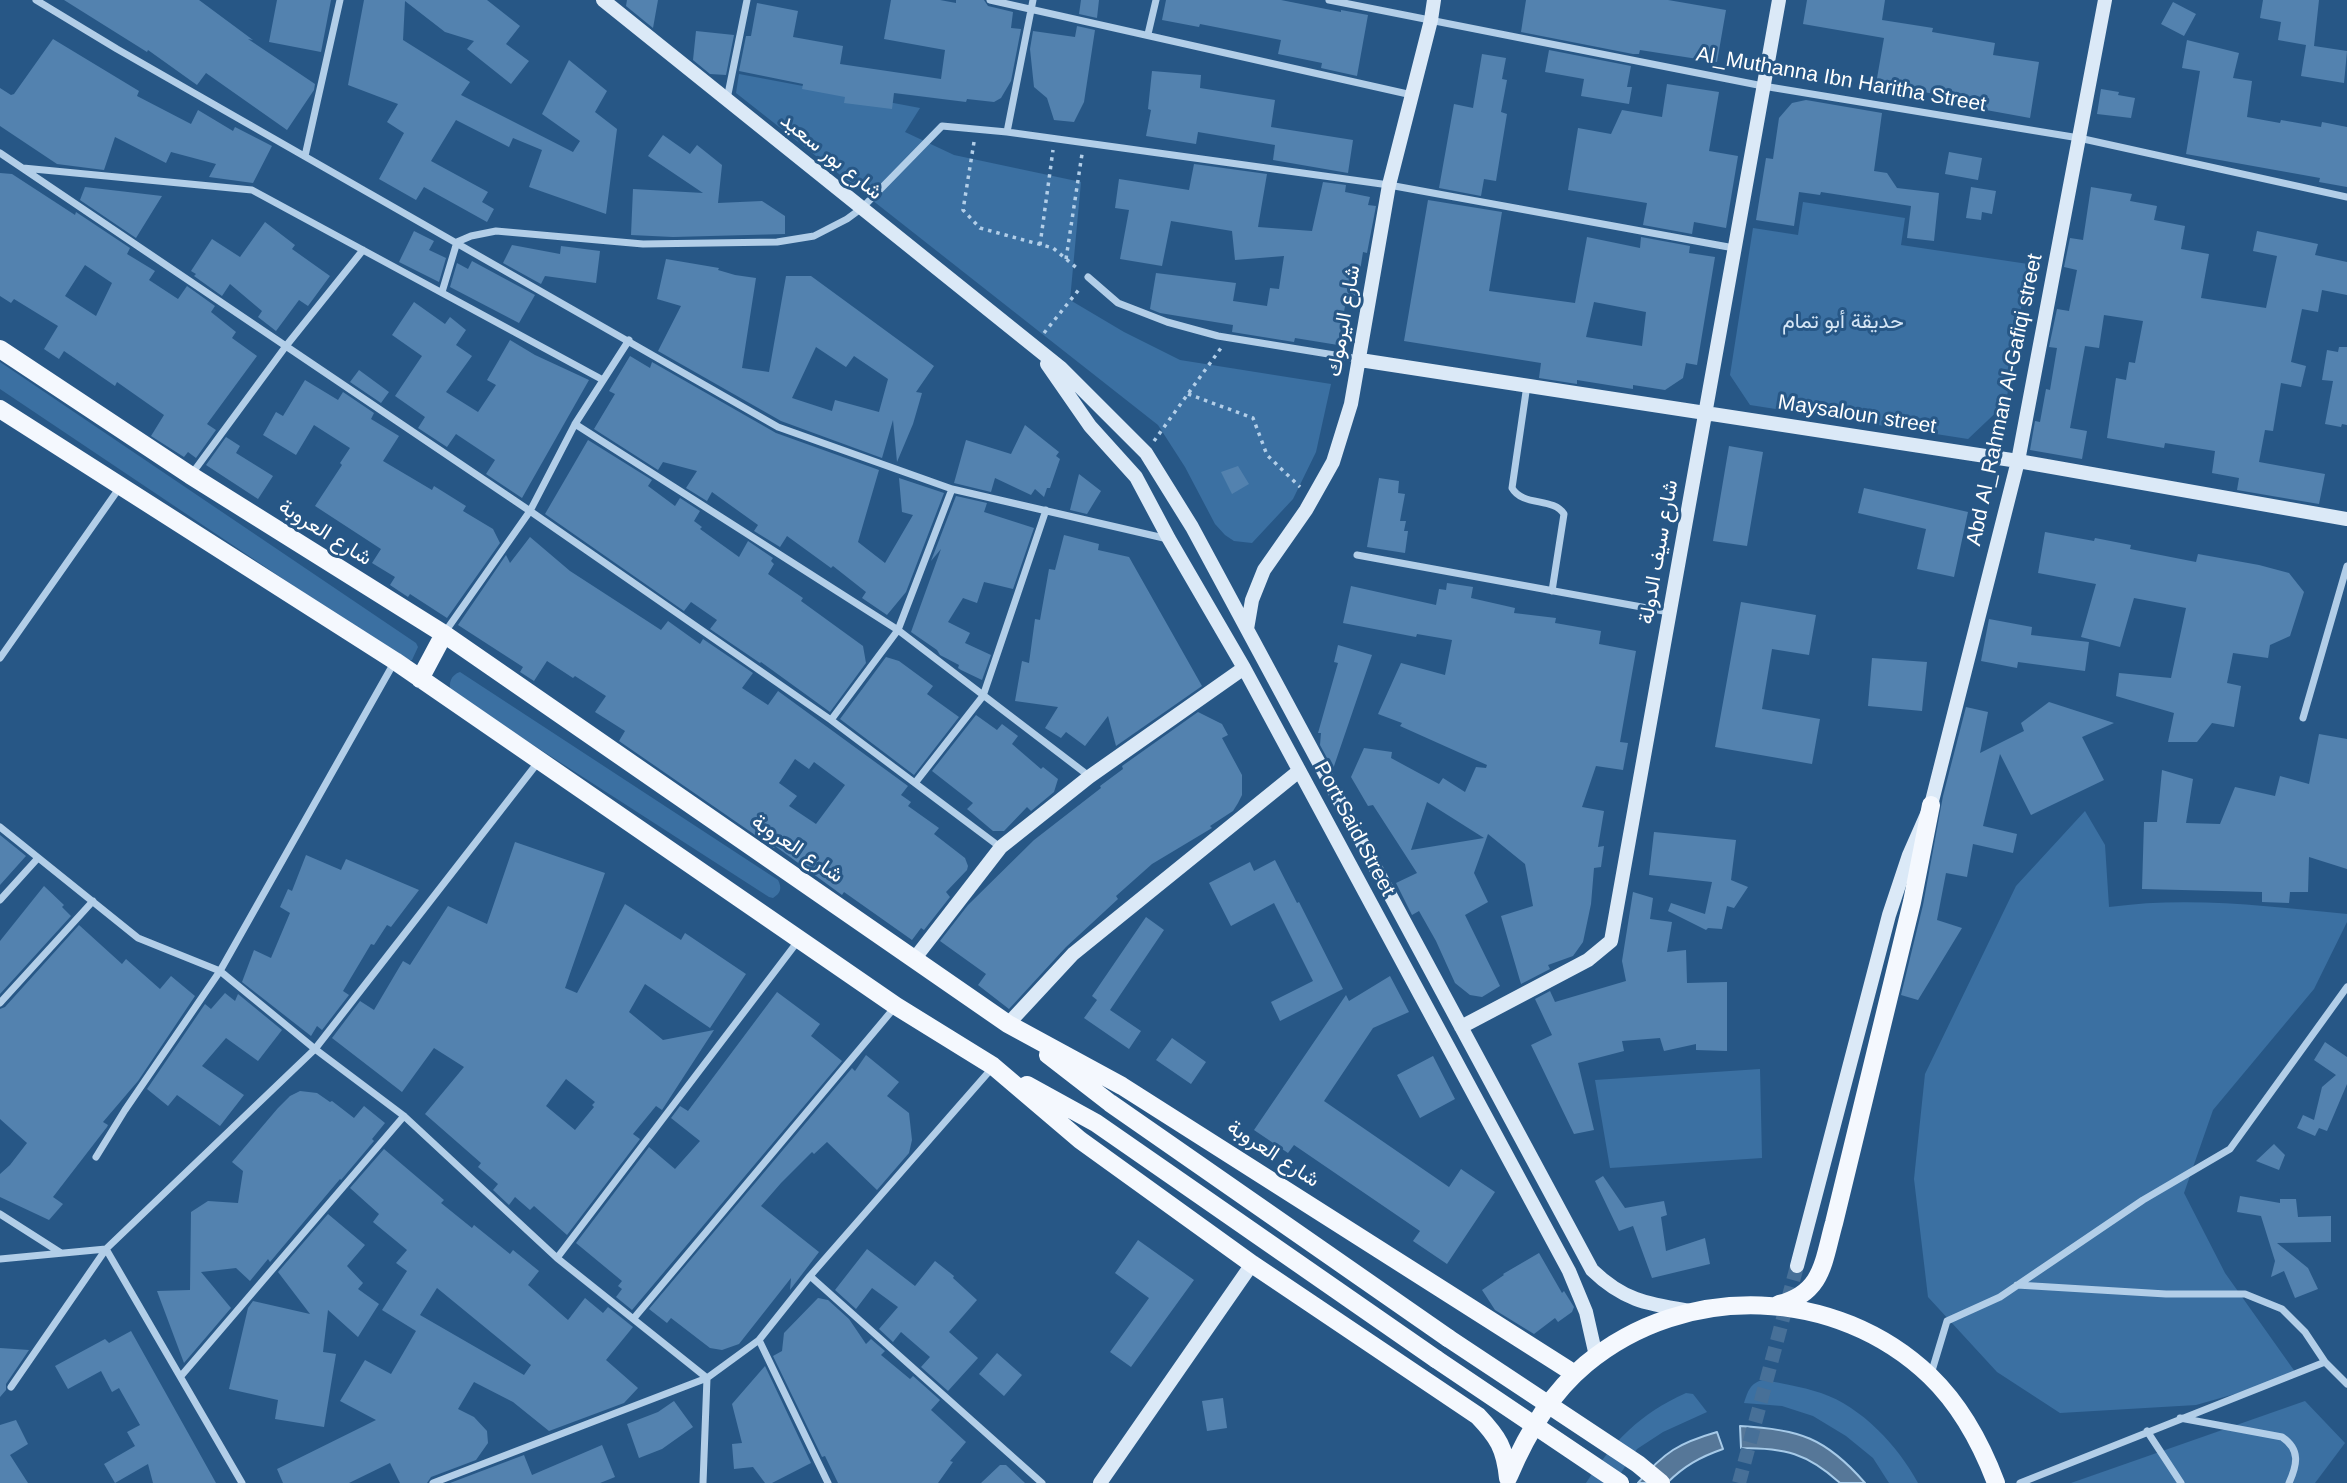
<!DOCTYPE html>
<html>
<head>
<meta charset="utf-8">
<style>
	body { margin:0 }
	canvas { display:block; background:#275786 }
</style>
</head>
<body>
<canvas width="2347" height="1483"></canvas>
<script>
const g = document.querySelector('canvas').getContext('2d');
g.lineJoin = 'round';
function paint(path, color) { g.fillStyle = color; g.fill(path, 'evenodd'); }
function stroke(path, color, width, dash) { g.strokeStyle = color; g.lineWidth = width; g.lineCap = dash ? 'butt' : 'round'; g.setLineDash(dash || []); g.stroke(path); }
function label(font, color, halo, rows, align = 'center') {
  g.font = font + ' Helvetica,Vazirmatn,sans-serif'; g.lineWidth = 6; g.setLineDash([]); g.textBaseline = 'middle'; g.strokeStyle = halo; g.fillStyle = color; for (const [text, x, y, turn = 0] of rows) {
    g.save(); g.translate(x, y); g.rotate((+turn || 0) * Math.PI / 180); g.textAlign = isNaN(turn) ? turn : align; if (halo) g.strokeText(text, 0, 0); g.fillText(text, 0, 0); g.restore();
  }
}
paint(new Path2D(`
	M739 74 920 108 905 132 954 155 1081 182 1070 300 1124 332 1180 360 1331 384 1316 452 1293 499 1252 543 1234 541 1225 535 1215 524 1185 467 1158 425 736 93Z
	M1803 202 1905 218 1901 245 2028 264 2006 403 1968 439 1750 405 1730 375 1753 228 1798 235Z
	M0 362 416 643 418 647 412 660H404L0 389Z
	M460 672 778 880C782 888 781 893 773 898L769 897 451 692C448 683 451 675 460 672Z
	M2085 811 2105 845 2109 907C2188 896 2269 906 2347 914V922L2314 989 2213 1110 2184 1193 2225 1273 2298 1376 2196 1405 2060 1413 1997 1372 1928 1297 1914 1179 1925 1074 2016 886Z
	M1760 1069 1762 1158 1610 1168 1595 1080Z
	M1763 1380C1782 1383 1802 1387 1821 1393 1862 1407 1898 1446 1918 1483H1889L1873 1458 1846 1436 1813 1416 1782 1406 1744 1403C1748 1391 1750 1383 1763 1380Z
	M1686 1393 1693 1394 1707 1412 1663 1432 1637 1449 1614 1483H1586C1614 1441 1639 1414 1686 1393Z
	M2305 1401 2345 1443 2315 1483H2071Z`), '#3b70a2');
const water = new Path2D(`
	M1740 1426C1799 1429 1826 1438 1865 1483H1840C1807 1453 1785 1448 1741 1448Z
	M1717 1432 1723 1449C1700 1457 1684 1466 1667 1483H1638C1664 1452 1679 1443 1717 1432Z`);
paint(water, '#567798');
stroke(water, '#a6cae8', 2);
paint(new Path2D(`
	M64 0H199L253 40 248 39 315 84 314 90 287 130 206 73 197 85 148 50 147 52Z
	M277 0H331L321 52 269 42Z
	M364 0H487L520 26 506 44 529 61 511 84 467 49 474 41 445 32 405 1 403 40 470 82 461 95 573 152 580 141 542 114 569 60 607 91 595 112 617 129 606 214 529 187 542 150 513 138 509 147 456 120 431 161 488 192 482 202 494 209 487 222 424 187 416 200 379 179 404 133 387 122 398 104 348 85Z
	M627 0H658L653 28 626 6Z
	M891 0H940L956 3V0H984L988 6 1013 12 1011 28 1021 29 1011 81 1001 98 994 102 967 99 966 102 894 93 892 109 844 103 845 97 802 89 803 84 739 71 746 36H751L757 3 798 11 793 37 843 46 840 64 941 79 945 50 884 39Z
	M1081 0H1099L1097 18 1079 14Z
	M1166 0H1281L1341 12V10L1368 15 1357 76 1321 68 1322 63 1278 54 1281 40 1200 24 1199 27 1162 20Z
	M1526 0H1668L1726 10 1717 62 1640 50 1639 54H1633L1521 32Z
	M1807 0H1885L1882 20 1933 28 1932 32 1995 43 1993 55 2039 62 2030 118 1986 110 1987 107 1934 98 1935 94 1876 84 1884 38 1803 24Z
	M2263 0H2319L2314 46 2347 51 2344 83 2301 76 2306 45 2278 40 2281 22 2260 18Z
	M2173 2 2196 14 2184 36 2161 24Z
	M1077 26 1095 30 1084 102 1074 122 1054 120 1047 98 1034 87 1030 49 1033 31 1075 37Z
	M696 31 734 35 726 75 710 74 693 60Z
	M53 39 139 91 137 96 191 124 198 110 233 131 235 127 272 146 253 183 209 177 216 164 171 152 166 163 115 137 104 170 57 164 0 126V88L11 95 14 94Z
	M2187 40 2239 53 2233 78 2252 81 2247 117 2280 123 2281 120 2321 127 2322 122 2347 127V187L2319 182 2320 178 2186 154 2200 71 2182 68Z
	M1549 50 1631 66 1627 87H1632L1629 104 1581 96 1584 79 1545 72Z
	M1482 54 1506 58 1502 79 1507 80 1501 112 1507 114 1496 181 1484 179 1481 196 1439 188 1454 104 1473 108Z
	M1152 71 1201 75 1200 88 1275 100 1271 127 1353 140 1348 173 1273 160 1275 145 1198 132 1196 144 1146 136 1151 110 1148 109Z
	M1667 84 1719 92 1709 151 1738 156 1726 228 1694 222 1692 234 1643 225 1647 203 1568 190 1578 128 1611 134 1622 110 1662 117Z
	M2101 89 2119 92 2118 95 2135 98 2131 118 2097 114Z
	M1806 100 1882 113 1874 171 1887 173 1897 188 1939 193 1934 241 1907 238 1911 206 1821 192 1820 195 1799 192 1794 226 1756 220 1766 158 1773 159 1779 118 1792 103Z
	M663 135 690 154 697 145 722 165 718 203 762 201 785 216V234L673 237 631 235 633 189 703 193 648 156Z
	M1949 152 1982 158 1978 180 1945 174Z
	M1194 164 1267 174 1258 227 1312 231 1323 182 1346 185 1345 192 1370 197 1368 205 1376 206 1367 253 1363 252 1356 296 1347 295 1338 345 1295 338 1294 342 1232 332 1233 325 1160 313 1150 309 1156 273 1236 283 1233 301 1267 306 1270 288 1279 289 1284 256 1235 260 1232 231 1171 221 1162 266 1120 259 1129 210 1115 208 1119 179 1189 190Z
	M0 173 12 174 75 215 76 212 130 248 127 254 155 271 149 280 178 299 187 286 215 306 211 312 236 332 232 338 257 356 207 424 216 430 196 458 188 452 184 457 151 436 164 415 117 382 115 386 64 351 59 359 44 349 58 326 14 299 11 303 0 296ZM85 265 112 283 96 316 65 296Z
	M85 187 162 196 136 238 80 200Z
	M1971 187 1996 191 1992 214 1982 212 1981 220 1966 218Z
	M2091 187 2132 194 2130 201 2157 206 2154 220 2185 226 2181 249 2209 254 2201 298 2266 308 2277 256 2253 251 2257 231 2318 244 2315 255 2347 262V295L2322 290 2318 312 2302 309 2291 362 2306 366 2301 387 2281 383 2273 431 2265 430 2259 462 2325 474 2319 504 2237 490 2239 478 2212 473 2215 451 2165 443 2164 448 2107 438 2116 378 2126 380 2129 362 2135 363 2143 321 2104 315 2099 348 2085 346 2070 428 2087 431 2082 459 2030 450 2035 421 2040 422 2046 389 2050 390 2057 348 2049 347 2057 309 2069 311 2077 270 2064 267 2070 238 2083 240Z
	M1428 200 1502 212 1489 291 1575 303 1587 237 1640 248 1641 237 1690 246 1689 253 1715 257 1697 365 1686 363 1683 378 1665 390 1633 385V389L1577 380V384L1539 378 1541 363 1404 341ZM1594 302 1646 312 1642 346 1586 337Z
	M265 222 295 245 292 249 330 276 308 306 299 300 276 331 258 317 262 311 230 284 222 296 194 276 196 274 191 271 212 239 240 257Z
	M414 231 434 241 429 250 446 258 439 282 399 262Z
	M512 245 560 254 561 246 600 251 596 283 545 276 541 284 503 263Z
	M666 259 719 268 718 270 735 275 756 278 742 368 769 372 786 276H811L934 366 916 392 922 393 913 424 897 462 893 420 882 458 781 421 658 351 681 306 657 299ZM816 347 846 367 854 356 888 379 879 412 835 400 832 411 792 398Z
	M472 261 535 295 519 323 450 287 457 263 468 269Z
	M414 302 445 324 450 317 466 330 456 345 472 356 446 392 478 412 496 385 487 380 510 340 535 355 589 380 522 498 486 474 495 460 456 434 447 447 418 428 425 417 395 396 422 356 392 335Z
	M2339 347H2347V425L2342 424 2341 427 2325 424 2333 381 2322 380 2327 350 2338 352Z
	M630 356 650 368 652 362 776 433 879 470 858 542 885 563 913 515 902 512 899 478 944 493 906 592 887 615 862 598 866 592 833 566 831 568 787 536 780 547 754 531 758 525 712 492 707 501 686 488 697 471 663 462 658 470 594 429 615 394 609 391Z
	M359 370 389 392 381 403 350 382Z
	M305 380 338 400 343 392 374 413 371 419 399 436 383 461 432 490 434 486 466 506 463 511 493 529 500 543 447 618 410 594 408 597 390 585 395 577 372 563 381 549 315 506 342 465 340 463 350 448 314 425 296 455 263 435 276 412 283 416Z
	M1025 425 1059 452 1056 456 1060 459 1050 488H1047L1044 497 1035 489 1031 495 995 478 991 492 954 483 966 440 1011 454Z
	M226 437 240 446 236 453 273 476 258 499 206 465Z
	M588 440 652 480 648 486 675 506 680 498 700 511 694 521 702 527 700 529 739 557 748 541 773 558 771 561 774 564 768 574 803 598 801 601 863 646 866 663 830 712 761 662 760 663 710 629 717 620 691 602 684 611 545 514Z
	M1729 446 1763 452 1747 546 1713 541Z
	M1238 466 1249 484 1232 494 1221 472Z
	M1079 474 1101 491 1087 514 1070 510Z
	M1379 478 1399 481 1398 493 1405 494 1400 521H1406L1404 531H1408L1405 553 1367 547Z
	M1864 488 1968 512 1954 577 1917 569 1926 529 1858 513Z
	M956 496 987 503 984 512 1034 528 1013 589 984 582 977 603 963 598 948 622 970 633 965 643 991 655 982 680 961 670 958 668 959 665 940 655 937 650 911 632 941 549 931 561Z
	M2045 532 2094 541 2095 538 2131 545 2130 549 2196 562 2198 554 2259 565 2289 573 2304 592 2290 636 2270 645 2268 658 2233 653 2227 683 2241 686 2234 727 2212 723 2197 742H2168L2174 713 2116 696 2119 673 2171 678 2186 608 2134 598 2120 647 2081 637 2096 584 2038 573Z
	M1064 535 1099 544 1098 550 1129 557 1202 686 1116 746 1108 716 1085 746 1066 732 1061 738 1045 728 1058 707 1015 701 1022 661 1029 663 1035 619 1040 620 1049 569 1055 570Z
	M530 537 570 571 661 630 668 621 700 644 703 639 753 673 742 688 768 705 778 691 908 786 901 795 911 802 908 806 939 828 934 834 965 858 968 866 967 870 946 892 950 897 924 930 921 928 912 940 844 892 842 895 775 846 774 848 619 741 625 731 595 712 606 696 575 676 573 678 547 661 534 681 520 672 523 667 458 625 506 555 510 563ZM795 759 809 769 814 762 845 785 816 824 789 806 797 796 779 783Z
	M1447 583 1473 587 1471 598 1515 608 1514 613 1556 618 1555 623 1601 631 1599 644 1636 651 1620 742 1628 743 1623 770 1596 766 1582 807 1604 811 1598 847 1604 846 1601 867 1594 868 1591 904 1583 942 1573 956 1548 965 1550 969 1521 984 1501 916 1533 906 1525 864 1488 834 1474 873 1488 902 1465 915 1500 986 1482 997 1470 995 1455 983 1436 941 1419 911 1412 915 1396 883 1417 873 1373 805 1368 806 1351 777 1364 748 1392 752 1391 758 1439 784 1443 778 1465 792 1476 767 1486 768 1487 765 1400 726 1402 723 1378 714 1401 663 1445 675 1452 640 1417 634 1416 637 1343 623 1351 586 1436 605 1439 589 1446 590ZM1427 802 1484 838 1411 850Z
	M1741 602 1816 615 1809 655 1772 649 1762 709 1820 719 1812 764 1715 747Z
	M1989 619 2032 627 2031 635 2089 642 2085 671 2018 662 2017 668 1981 661Z
	M1338 645 1372 655 1333 769 1320 745 1321 733H1318L1338 663 1334 662Z
	M886 657 899 661 933 686 927 694 959 717 914 775 840 719Z
	M1872 658 1927 662 1922 711 1868 706Z
	M2049 702 2114 723 2082 737 2104 780 2031 815 2000 754 1983 826 2017 834 2013 853 1973 844 1967 877 1946 873 1937 920 1962 928 1918 1000 1901 995 1923 905 1943 796 1966 707 1988 712 1980 753 2024 731 2021 723Z
	M1198 712 1222 724 1228 735 1222 738 1242 775V795L1238 803 1233 811 1210 826 1212 828 1152 864 1116 896 1118 899 1066 947 1009 1009 978 985 986 974 940 941 968 905 1034 840 1101 788 1100 786 1123 769 1122 766Z
	M976 715 997 730 1002 724 1018 736 1012 744 1041 769 1043 767 1058 779 1054 792 1031 811 1027 807 1004 831H993L967 809 973 803 932 771Z
	M2319 734 2347 739V869L2309 857 2308 892H2290L2289 903 2262 902V892L2142 889 2144 822H2157L2162 770 2193 779 2186 823 2220 824 2235 787 2275 796 2280 776 2309 784Z
	M1654 832 1736 840 1731 880 1748 887 1734 908 1727 906 1722 929 1708 928 1706 930 1668 911 1671 903 1705 914 1712 882 1649 875Z
	M0 835 26 856 0 885Z
	M515 842 605 873 565 988 577 993 625 904 681 940 685 933 746 974 710 1028 645 984 629 1012 663 1040 714 1030 662 1110 656 1106 633 1134 640 1139 567 1235 534 1206 530 1210 515 1197 509 1205 493 1190 498 1184 478 1167 481 1163 425 1114 464 1067 434 1048 402 1092 332 1038 360 1001 374 1010 403 961 410 965 448 906 487 924ZM566 1079 595 1102 592 1105 594 1107 575 1130 546 1106Z
	M306 855 341 870 346 859 419 890 391 927 387 925 374 945 371 944 343 991 349 995 322 1030 317 1026 311 1036 242 982 254 950 271 958 290 913 280 907 288 889 292 891Z
	M1275 860 1297 903 1299 902 1343 989 1280 1021 1271 1002 1313 981 1274 903 1231 926 1209 883 1250 862 1254 871Z
	M44 886 64 905 62 907 71 916 0 994V941Z
	M1633 892 1653 898 1650 919 1672 922 1667 952 1686 950 1687 983 1727 982V1051L1696 1050V1044L1664 1051 1660 1038 1622 1041 1624 1051 1578 1063 1594 1130 1574 1134 1531 1045 1552 1035 1535 999 1550 991 1555 1002 1626 981 1622 961Z
	M1146 917 1164 930 1110 1010 1141 1031 1129 1049 1084 1018 1097 1000 1092 996Z
	M79 925 122 964 126 959 160 989 171 976 195 996 138 1081 103 1122 108 1125 107 1127 53 1197 63 1204 49 1220 0 1197V1174L10 1165 27 1143 0 1119V1009L5 1007Z
	M1390 976 1409 1012 1373 1028 1324 1101 1449 1187 1461 1169 1495 1192 1447 1264 1413 1241 1420 1231 1294 1145 1288 1153 1254 1130 1346 995 1349 1001Z
	M777 992 820 1024 811 1036 842 1061 632 1310 616 1297 622 1289 618 1286 622 1281 576 1243 649 1147 675 1169 700 1141 671 1118 680 1106 688 1111Z
	M225 993 235 1001 238 994 282 1030 258 1061 226 1038 202 1066 244 1095 220 1126 177 1095 168 1106 147 1089 205 1004 211 1009Z
	M1172 1038 1206 1062 1191 1084 1156 1060Z
	M2325 1042 2347 1057V1084L2327 1131 2319 1128 2315 1136 2297 1128 2303 1115 2314 1120 2322 1087 2336 1075 2314 1060Z
	M866 1055 899 1082 887 1096 909 1113 912 1140 909 1153 877 1190 827 1142 814 1154 812 1152 781 1183 761 1206 819 1252 790 1290 791 1278 739 1344 722 1350 710 1348 671 1318 667 1323 649 1309 852 1068 855 1071Z
	M1433 1056 1455 1099 1420 1118 1397 1075Z
	M300 1091 317 1093 330 1102 332 1101 354 1118 364 1106 385 1123 372 1139 374 1141 341 1180 340 1179 270 1262 268 1259 250 1281 236 1268 201 1272 231 1308 184 1363 157 1291 190 1290 191 1212 208 1201 238 1203 243 1171 232 1162 278 1108 290 1096Z
	M2274 1144 2285 1155 2279 1170 2256 1161Z
	M384 1149 444 1200 441 1203 472 1228 474 1225 510 1254 513 1250 539 1271 528 1285 568 1320 585 1298 603 1313 608 1307 633 1327 606 1360 638 1388 624 1403 549 1431 513 1402 474 1382 458 1409 474 1417 487 1431 488 1443 476 1460 431 1477 427 1483H400L390 1463 349 1483H283L277 1469 376 1420 340 1401 365 1360 391 1374 416 1331 382 1310 407 1271 396 1263 407 1250 373 1222 379 1214 350 1188ZM437 1288 531 1365 524 1375 420 1315Z
	M1603 1176 1625 1208 1664 1201 1667 1215 1661 1217 1666 1251 1705 1238 1710 1264 1652 1278 1633 1226 1619 1231 1595 1181Z
	M2240 1196 2280 1203V1199H2296L2298 1217 2331 1216V1242L2277 1243 2308 1268 2318 1289 2295 1298 2284 1271 2271 1277 2275 1261 2261 1216 2237 1212Z
	M328 1214 365 1245 347 1266 363 1283 358 1289 379 1304 358 1337 328 1310 323 1352 336 1354 324 1427 275 1419 278 1400 229 1389 248 1308 253 1301 310 1314 278 1272Z
	M1138 1240 1194 1280 1131 1367 1110 1352 1149 1298 1115 1273Z
	M867 1249 915 1286 935 1261 954 1276 953 1278 977 1300 949 1332 978 1358 948 1391 921 1367 930 1357 901 1332 893 1342 879 1329 898 1307 872 1288 856 1309 835 1290Z
	M1539 1253 1562 1293 1564 1291 1574 1307 1572 1312 1558 1322 1555 1318 1534 1334 1495 1310 1482 1290 1504 1275 1503 1274Z
	M818 1298 828 1300 849 1319 866 1344 871 1339 885 1351 881 1355 910 1379 913 1376 940 1400 931 1410 966 1442 950 1461 953 1462 938 1483H838L825 1456 822 1457 773 1356 782 1351 784 1333Z
	M131 1331 192 1440 216 1483H153L148 1464 115 1483 104 1464 135 1446 127 1432 140 1425 119 1388 112 1392 101 1371 68 1389 55 1366 105 1339 109 1343Z
	M0 1348 29 1350 6 1384V1390L0 1397Z
	M997 1353 1022 1375 1004 1396 979 1374Z
	M765 1366 811 1463 772 1483H765L753 1467 734 1469 732 1444 742 1443 732 1404Z
	M1223 1398 1227 1428 1207 1431 1202 1401Z
	M674 1401 693 1427 662 1449 639 1458 627 1424 658 1412Z
	M16 1420 28 1444 10 1455 28 1483H0V1425Z
	M602 1445 615 1477 600 1483H450L524 1455 532 1475Z
	M1000 1465H1006L1025 1483H981Z`), '#5382af');
stroke(new Path2D(`
	M1739 1483 1797 1266`), '#477098', 14, [14, 7]);
stroke(new Path2D(`
	M974 142 963 210 980 228 1053 248 1078 269
	M1040 245 1053 150
	M1066 259 1082 154
	M1044 333 1081 287
	M1188 394 1253 418 1267 455 1300 487
	M1154 441 1221 348`), '#b2cee8', 3.5, [3.5, 5]);
stroke(new Path2D(`
	M36 0 117 49 778 427 952 489 1168 539
	M990 0 1412 95
	M1329 0 1763 86 2079 138 2347 197
	M1148 34 1156 0
	M727 99 747 0
	M1007 132 1033 0
	M0 153 530 511 831 720 1000 847
	M305 156 340 0
	M23 168 252 190 603 380
	M1088 277 1118 303 1167 322 1218 336 1359 359
	M442 292 457 242 471 236 496 231 643 244 777 242 814 236 847 219 862 208 942 126 1007 132 1389 185 1734 248
	M1527 385 1512 488C1523 507 1553 497 1564 514L1552 591
	M575 424 898 630 1089 776
	M191 475 286 346 363 250
	M1357 555 1669 612
	M445 632 530 511 575 424 629 340
	M0 658 120 487
	M2303 718 2347 566
	M831 720 898 630 952 489
	M915 783 983 696 1046 510
	M0 827 138 938 220 971 315 1049 404 1116 557 1258 707 1378 703 1483
	M0 900 38 858
	M0 1003 93 901
	M96 1157 125 1110 220 971 395 661
	M0 1214 61 1253
	M557 1258 798 941
	M0 1259 106 1249 315 1049 539 761
	M810 1276 1042 1483
	M2017 1285 2166 1294H2245L2282 1309 2305 1332 2325 1362
	M634 1318 895 1007
	M759 1340 828 1483
	M1931 1374 1947 1321 2000 1297 2143 1200 2230 1149 2347 987
	M181 1376 404 1116
	M11 1387 106 1249 242 1483
	M2180 1418 2282 1437C2301 1450 2297 1465 2289 1483
	M2147 1431 2181 1483
	M433 1483 707 1378 759 1340 810 1276 993 1067
	M2020 1483 2325 1362 2347 1384`), '#b2cee8', 7);
stroke(new Path2D(`
	M603 0 1061 368 1146 453 1192 527 1592 1270C1624 1301 1648 1304 1690 1311
	M1360 360 2018 461 2347 519
	M1047 364 1090 426 1136 477 1169 539 1244 668 1569 1271 1586 1312 1596 1356
	M1247 629 1252 600 1264 570 1306 510 1333 462 1351 404 1389 185 1431 20 1434 0
	M915 958 1001 847 1089 777 1244 668
	M1008 1024 1073 954 1299 771
	M1461 1027 1588 960 1611 941 1779 0
	M1797 1266 1889 915 1909 855 1931 805 2018 461 2105 0
	M1100 1483 1252 1264`), '#dbe9f7', 14);
stroke(new Path2D(`
	M0 349 190 475 444 634 1008 1024 1122 1086 1575 1374
	M0 409 395 661 896 1006 993 1066 1080 1140 1252 1264 1478 1416C1498 1437 1505 1448 1508 1478
	M420 679 444 634
	M1048 1055 1110 1103 1448 1338
	M1027 1085 1096 1123 1436 1359
	M1779 1304C1823 1293 1823 1262 1834 1223L1912 902 1931 805
	M1509 1476C1527 1433 1550 1394 1586 1364 1686 1281 1837 1287 1930 1376 1961 1406 1981 1443 1996 1483`), '#f4f8fe', 18);
stroke(new Path2D(`
	M1448 1338 1638 1464 1661 1483
	M1436 1359 1620 1483`), '#f4f8fe', 18);
label('21px', '#fff', '#275786', [
	["Al_Muthanna Ibn Haritha Street",1841,80,10],
	["شارع بور سعيد",831,157,39],
	["شارع اليرموك",1344,321,-80],
	["Abd Al_Rahman Al-Gafiqi street",2005,400,-78],
	["Maysaloun street",1857,415,9],
	["شارع العروبة",325,533,32],
	["شارع سيف الدولة",1659,552,-80],
	["Port Said Street",1354,829,62],
	["شارع العروبة",797,849,34],
	["شارع العروبة",1273,1154,33]
]);
label('21px', '#d5e6f6', '#275786', [
	["حديقة أبو تمام",1843,322]
]);
</script>
</body>
</html>
